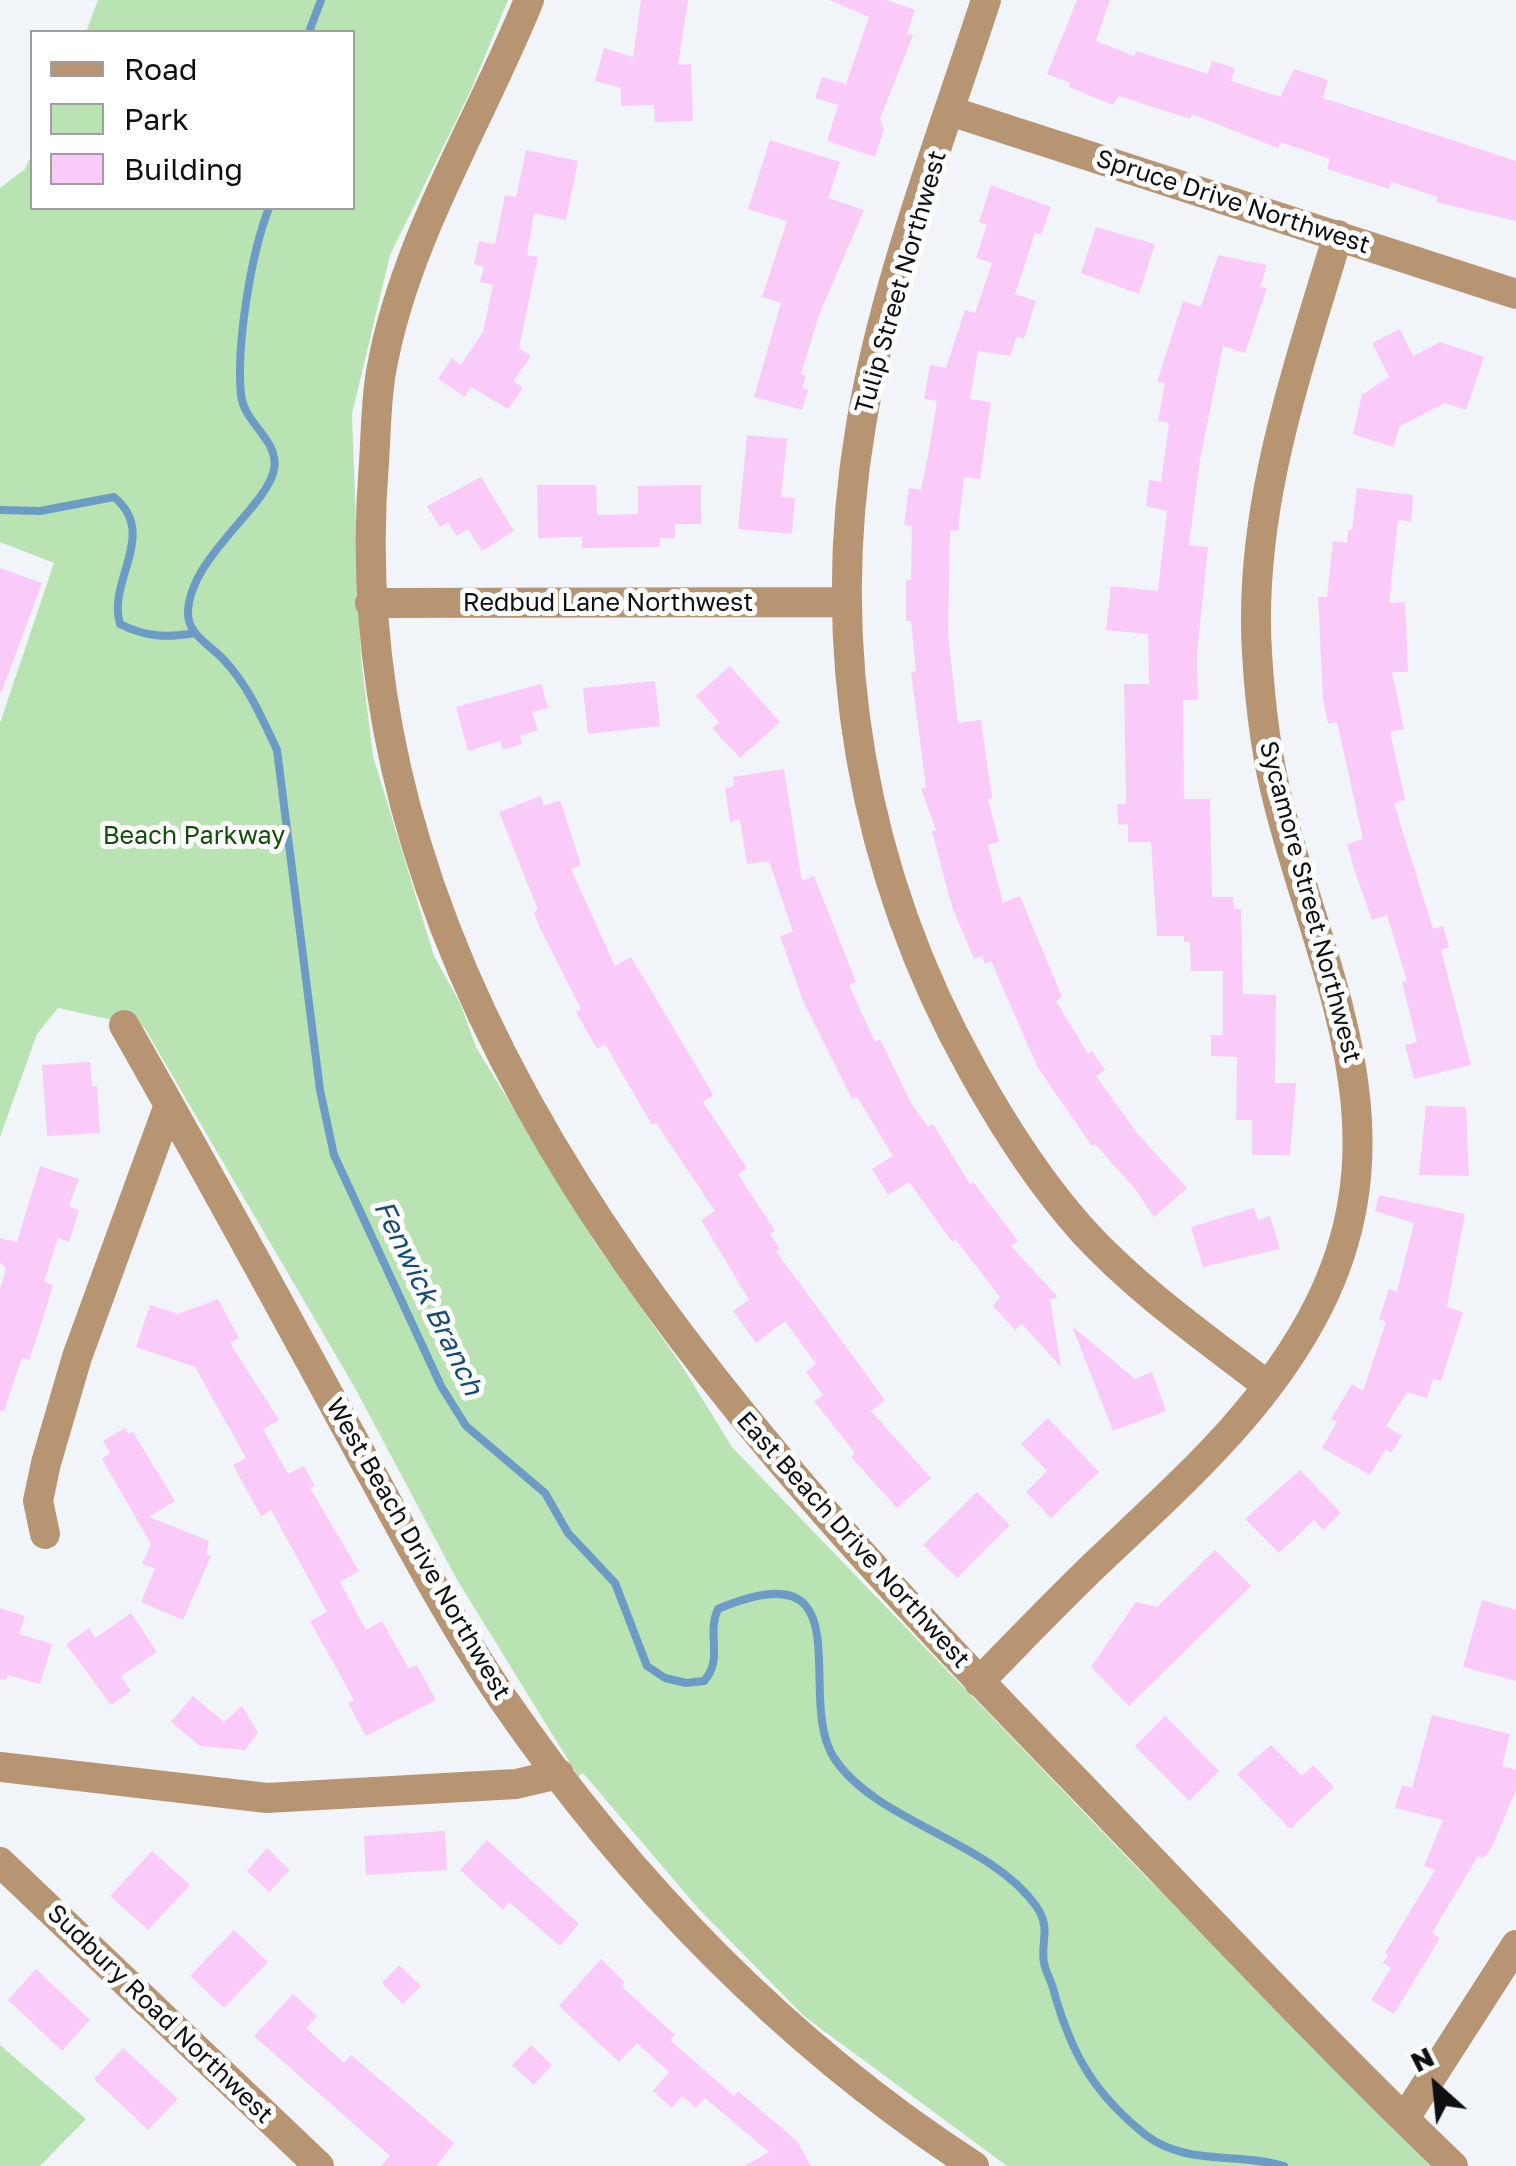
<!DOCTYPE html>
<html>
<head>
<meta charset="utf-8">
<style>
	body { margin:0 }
	#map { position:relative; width:1516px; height:2166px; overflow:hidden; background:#f1f5fa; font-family:"Golos Text",sans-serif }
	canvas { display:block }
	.legend { position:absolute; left:30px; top:30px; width:325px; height:180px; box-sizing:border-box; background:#fff; border:2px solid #9f9fa0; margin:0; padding:12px 18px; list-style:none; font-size:30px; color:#0e0f11 }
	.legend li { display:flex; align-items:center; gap:20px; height:50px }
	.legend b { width:50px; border:2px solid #9f9fa0 }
	.north { position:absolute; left:1386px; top:2036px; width:100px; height:100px; -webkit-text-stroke:8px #fff; paint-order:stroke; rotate:333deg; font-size:28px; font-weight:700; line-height:40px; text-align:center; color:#0e0f11 }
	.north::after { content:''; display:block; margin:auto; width:35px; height:45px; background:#0e0f11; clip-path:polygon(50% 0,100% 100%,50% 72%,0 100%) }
</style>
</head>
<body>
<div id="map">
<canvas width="1516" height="2166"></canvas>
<ul class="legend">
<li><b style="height:12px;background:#b79572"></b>Road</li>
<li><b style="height:28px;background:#b9e3b3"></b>Park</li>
<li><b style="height:28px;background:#facbf9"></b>Building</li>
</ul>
<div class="north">N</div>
</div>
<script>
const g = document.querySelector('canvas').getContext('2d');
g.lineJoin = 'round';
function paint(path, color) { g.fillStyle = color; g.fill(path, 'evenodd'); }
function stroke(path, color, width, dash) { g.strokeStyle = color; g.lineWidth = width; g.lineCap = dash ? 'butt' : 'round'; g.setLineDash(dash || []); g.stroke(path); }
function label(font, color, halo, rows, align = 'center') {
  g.font = font + ' "Golos Text",sans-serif'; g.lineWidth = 10; g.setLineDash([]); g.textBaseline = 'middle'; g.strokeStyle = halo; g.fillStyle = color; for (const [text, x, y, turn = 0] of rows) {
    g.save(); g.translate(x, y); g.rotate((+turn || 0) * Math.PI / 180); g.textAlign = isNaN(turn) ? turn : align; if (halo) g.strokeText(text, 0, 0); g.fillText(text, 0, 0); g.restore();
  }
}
paint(new Path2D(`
	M98 0H508L471 90 390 255 352 414 361 659 373 756 434 956 460 1003 476 1047 594 1241 682 1366 732 1447 1144 1875 1442 2166H1007L805 2017 697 1907 583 1773 578 1776 456 1578 355 1388 144 1027 58 1008 37 1034 0 1137V723L54 563 0 542V188L25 169 32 154V208H352V32H86Z
	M0 2045 86 2119 40 2166H0Z`), '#b9e3b3');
stroke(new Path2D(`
	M309 32 321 0
	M269 208C251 254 236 345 241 395 244 424 280 440 274 470 266 508 190 557 188 612 187 634 210 645 223 659 248 685 262 718 277 750L320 1090 334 1155 441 1386 466 1426 545 1493 568 1533 615 1583 647 1666 665 1678 686 1683 704 1681C724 1659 706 1634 718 1609 868 1546 794 1696 834 1758 877 1823 989 1840 1036 1906 1052 1929 1040 1941 1044 1963 1046 1973 1052 1982 1054 1992 1072 2055 1094 2094 1147 2136 1188 2166 1237 2152 1284 2166
	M0 510 40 511 114 497C159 534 107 580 120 624 145 637 167 638 195 633`), '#6c9cc6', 8);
paint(new Path2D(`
	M641 0H688L678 65 691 64 693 121 655 122 654 105 621 106V88L595 81 604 48 633 57Z
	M829 0H887L915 10 907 34 913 35 880 119 884 129 875 157 827 141 838 105 815 98 822 77 846 84 869 17Z
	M1077 0H1110L1096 41 1134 56 1136 51 1208 74 1212 61 1235 68 1231 81 1280 97 1294 69 1328 80 1323 98 1516 161V221L1436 202 1438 197 1391 182 1389 189 1327 169 1330 159 1280 142 1278 148 1192 114 1190 119 1119 96 1113 105 1069 87 1070 83 1047 74Z
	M770 140 840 162 828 198 864 210 819 315 801 374 806 376 802 388 808 390 802 410 754 397 781 303 762 297 787 221 748 209Z
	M526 150 578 161 566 220 534 213 527 255 538 257 519 348 531 356 513 381 523 388 508 409 471 387 465 397 438 379 452 358 461 365 483 332 493 285 480 282 484 267 474 264 479 241 495 244 505 195 516 197Z
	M991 185 1051 207 1041 235 1035 233 1015 294 1036 301 1024 339 1017 336 1010 356 978 351 970 399 991 402 980 479 964 477 958 531 950 530 948 634 958 723 981 720 992 798 988 799 999 842 988 845 1003 903 1020 896 1062 997 1056 1001 1088 1054 1092 1051 1105 1070 1096 1076 1137 1133 1187 1188 1154 1217 1135 1189 1095 1144 1092 1146 1038 1068 991 961 985 964 982 956 974 959 952 907 932 831 936 830 921 789 926 787 911 672 916 671 911 621H906V580H911L912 526 904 525 909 488 921 490 929 450 937 401 924 399 930 365 946 368 965 310 975 313 992 263 976 258 987 225 979 222Z
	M1096 227 1155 244 1139 294 1081 273Z
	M1218 255 1267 265 1260 287 1267 288 1245 353 1223 346 1200 460 1189 545 1208 547 1197 653 1198 700H1183L1184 799H1210L1212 897H1233L1234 909H1241L1243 994 1276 995 1275 1083H1296L1290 1155H1252V1120H1236L1237 1057 1211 1056V1035H1223V971H1191L1190 942H1184V936H1157L1151 842H1128V824L1118 825 1117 804H1126L1124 684H1149L1148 634 1106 630 1111 586 1158 591 1167 511 1146 506 1149 480 1161 482 1169 423 1158 421 1165 383 1157 382 1183 301 1201 307Z
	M1400 329 1413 356 1440 342 1484 357 1466 410 1445 403 1400 426 1393 447 1353 434 1362 395 1389 377 1372 343Z
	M747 435 787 439 781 497 795 498 792 534 738 529Z
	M481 477 514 531 482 551 468 529 457 536 448 522 440 527 427 506Z
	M537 485H596L597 515 638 514V486L701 485V524H675V538H660V547L582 548V537L538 538Z
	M1357 488 1413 495 1411 522 1398 520 1389 603 1405 602 1408 672H1392L1404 729 1390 732 1405 800 1394 803 1433 929 1443 926 1449 947 1441 950 1471 1065 1414 1079 1405 1045 1417 1042 1402 982 1407 981 1387 915 1372 920 1355 872 1347 844 1363 839 1337 722 1328 724 1323 699 1318 597H1327L1333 541 1347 543 1348 530H1352Z
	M0 568 42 583 2 691H0Z
	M730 666 780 722 740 758 712 728 719 722 696 696Z
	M655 681 660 726 588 734 583 688Z
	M541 684 548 708 532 712 538 730 520 736 522 744 503 750 500 741 468 751 456 707Z
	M784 769 802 881 814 876 856 982 849 985 875 1042 880 1039 911 1103 928 1127 933 1124 970 1184 973 1182 1018 1241 1011 1246 1058 1297 1050 1299 1061 1367 1022 1324 1015 1330 993 1306 1000 1297 955 1239 952 1242 909 1182 888 1195 872 1169 893 1156 857 1097 852 1099 803 1001 780 936 793 932 769 861 747 864 740 820 730 822 725 788 734 786 733 777Z
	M540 796 544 806 560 800 581 865 571 869 615 966 631 957 710 1089 713 1096 703 1102 747 1168 738 1174 775 1231 770 1234 780 1249 776 1251 885 1400 871 1411 931 1478 897 1508 851 1457 855 1453 814 1401 823 1395 806 1372 816 1364 785 1321 756 1343 733 1311 749 1300 701 1220 715 1211 656 1123 652 1125 605 1044 597 1049 576 1012 581 1009 539 926 534 912 538 910 499 812Z
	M90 1062 92 1086H97L100 1133 47 1136 42 1065Z
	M1426 1106 1466 1107 1469 1176 1419 1175Z
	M40 1166 79 1179 69 1206 79 1210 69 1242 58 1238 44 1282 53 1285 39 1331 29 1360 22 1358 4 1411 0 1410V1289L6 1269 0 1262V1238L17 1242Z
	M1379 1195 1465 1214 1447 1307 1463 1312 1441 1381 1433 1379 1427 1398 1407 1392 1386 1426 1402 1436 1391 1453 1386 1449 1370 1475 1322 1448 1337 1422 1331 1419 1352 1384 1363 1391 1386 1322 1379 1319 1389 1289 1397 1291 1414 1223 1375 1211Z
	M1254 1208 1258 1220 1270 1216 1280 1249 1203 1267 1191 1227Z
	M218 1299 239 1338 230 1343 279 1420 263 1429 288 1474 304 1466 315 1486 310 1488 359 1571 340 1582 366 1630 382 1621 409 1669 417 1665 436 1700 366 1736 348 1703 354 1700 310 1621 327 1612 271 1510 261 1516 233 1465 246 1458 195 1367 136 1347 150 1305 178 1314Z
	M1072 1326 1135 1379 1152 1372 1166 1411 1113 1431Z
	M1048 1418 1099 1472 1051 1518 1026 1492 1047 1471 1021 1444Z
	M125 1428 128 1434 133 1432 175 1501 149 1517 209 1541 206 1554 211 1556 183 1620 141 1602 155 1569 142 1564 151 1544 102 1459 110 1453 103 1441Z
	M1300 1470 1341 1513 1323 1530 1314 1520 1279 1553 1245 1519Z
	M977 1492 1010 1525 957 1578 923 1545Z
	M1215 1550 1251 1586 1129 1706 1091 1667 1136 1602 1157 1607Z
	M1482 1600 1516 1610V1681L1463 1667Z
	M0 1608 25 1616 19 1634 52 1644 40 1684 8 1675 6 1680 0 1679Z
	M131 1613 157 1652 121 1676 131 1691 111 1705 66 1644 89 1628 95 1638Z
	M193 1696 224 1722 242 1706 258 1733 245 1750 200 1746 171 1722Z
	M1432 1715 1510 1734 1502 1766 1516 1770V1790L1491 1849 1483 1858 1478 1856 1432 1933 1440 1938 1394 2014 1371 2000 1391 1968 1383 1963 1388 1955 1385 1953 1435 1870 1424 1866 1443 1820 1395 1808 1402 1785 1412 1788Z
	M1165 1716 1219 1771 1189 1801 1135 1746Z
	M1271 1745 1302 1776 1313 1765 1334 1787 1290 1829 1237 1774Z
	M445 1831 447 1870 366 1875 364 1836Z
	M487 1840 579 1924 560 1946 509 1902 503 1910 460 1870Z
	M267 1848 290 1870 269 1892 247 1871Z
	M152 1851 190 1885 148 1930 110 1896Z
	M234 1930 268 1962 224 2008 190 1976Z
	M601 1959 625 1982 621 1986 675 2035 670 2040 734 2096 738 2091 797 2141 811 2166H744L769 2152 705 2098 696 2108 682 2096 672 2108 653 2091 669 2072 637 2043 619 2062 559 2006Z
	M399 1965 421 1986 403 2004 382 1983Z
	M36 1969 90 2020 62 2051 8 2000Z
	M293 1994 317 2016 306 2028 344 2063 351 2055 454 2143 436 2166H381L390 2156 254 2036Z
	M531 2045 552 2065 534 2085 512 2065Z
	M123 2048 178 2099 148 2130 94 2079Z`), '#facbf9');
stroke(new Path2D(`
	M529 0C480 122 404 240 381 372 376 401 376 432 374 462 330 997 727 1421 1073 1778 1199 1908 1322 2041 1453 2166
	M986 0C941 139 885 281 861 425 823 649 862 873 973 1071 1004 1127 1040 1183 1083 1231 1137 1290 1204 1337 1268 1386
	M950 111 1516 294
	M370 603 845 602
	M124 1025C199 1157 272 1290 344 1423 395 1516 444 1612 503 1699 628 1881 788 2046 974 2166
	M45 1534 38 1501 46 1463 77 1357 169 1105
	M979 1682C1019 1641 1058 1600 1099 1561 1181 1483 1267 1409 1319 1305 1407 1128 1323 977 1279 805 1266 756 1260 704 1257 653 1248 509 1297 372 1338 235
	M0 1767 267 1798 516 1784 559 1774
	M0 1862 319 2166
	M1405 2118 1516 1945`), '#b79572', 30);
label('25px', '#0e0f11', '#fff', [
	["Spruce Drive Northwest",1233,202,18],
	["Tulip Street Northwest",901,282,-74],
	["Redbud Lane Northwest",608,603],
	["Sycamore Street Northwest",1310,902,75],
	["East Beach Drive Northwest",853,1540,48],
	["West Beach Drive Northwest",418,1549,60],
	["Sudbury Road Northwest",160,2014,44]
]);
label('25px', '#134c0a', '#fff', [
	["Beach Parkway",194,836]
]);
label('italic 28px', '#164c75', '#fff', [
	["Fenwick Branch",428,1298,64]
]);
</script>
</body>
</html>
